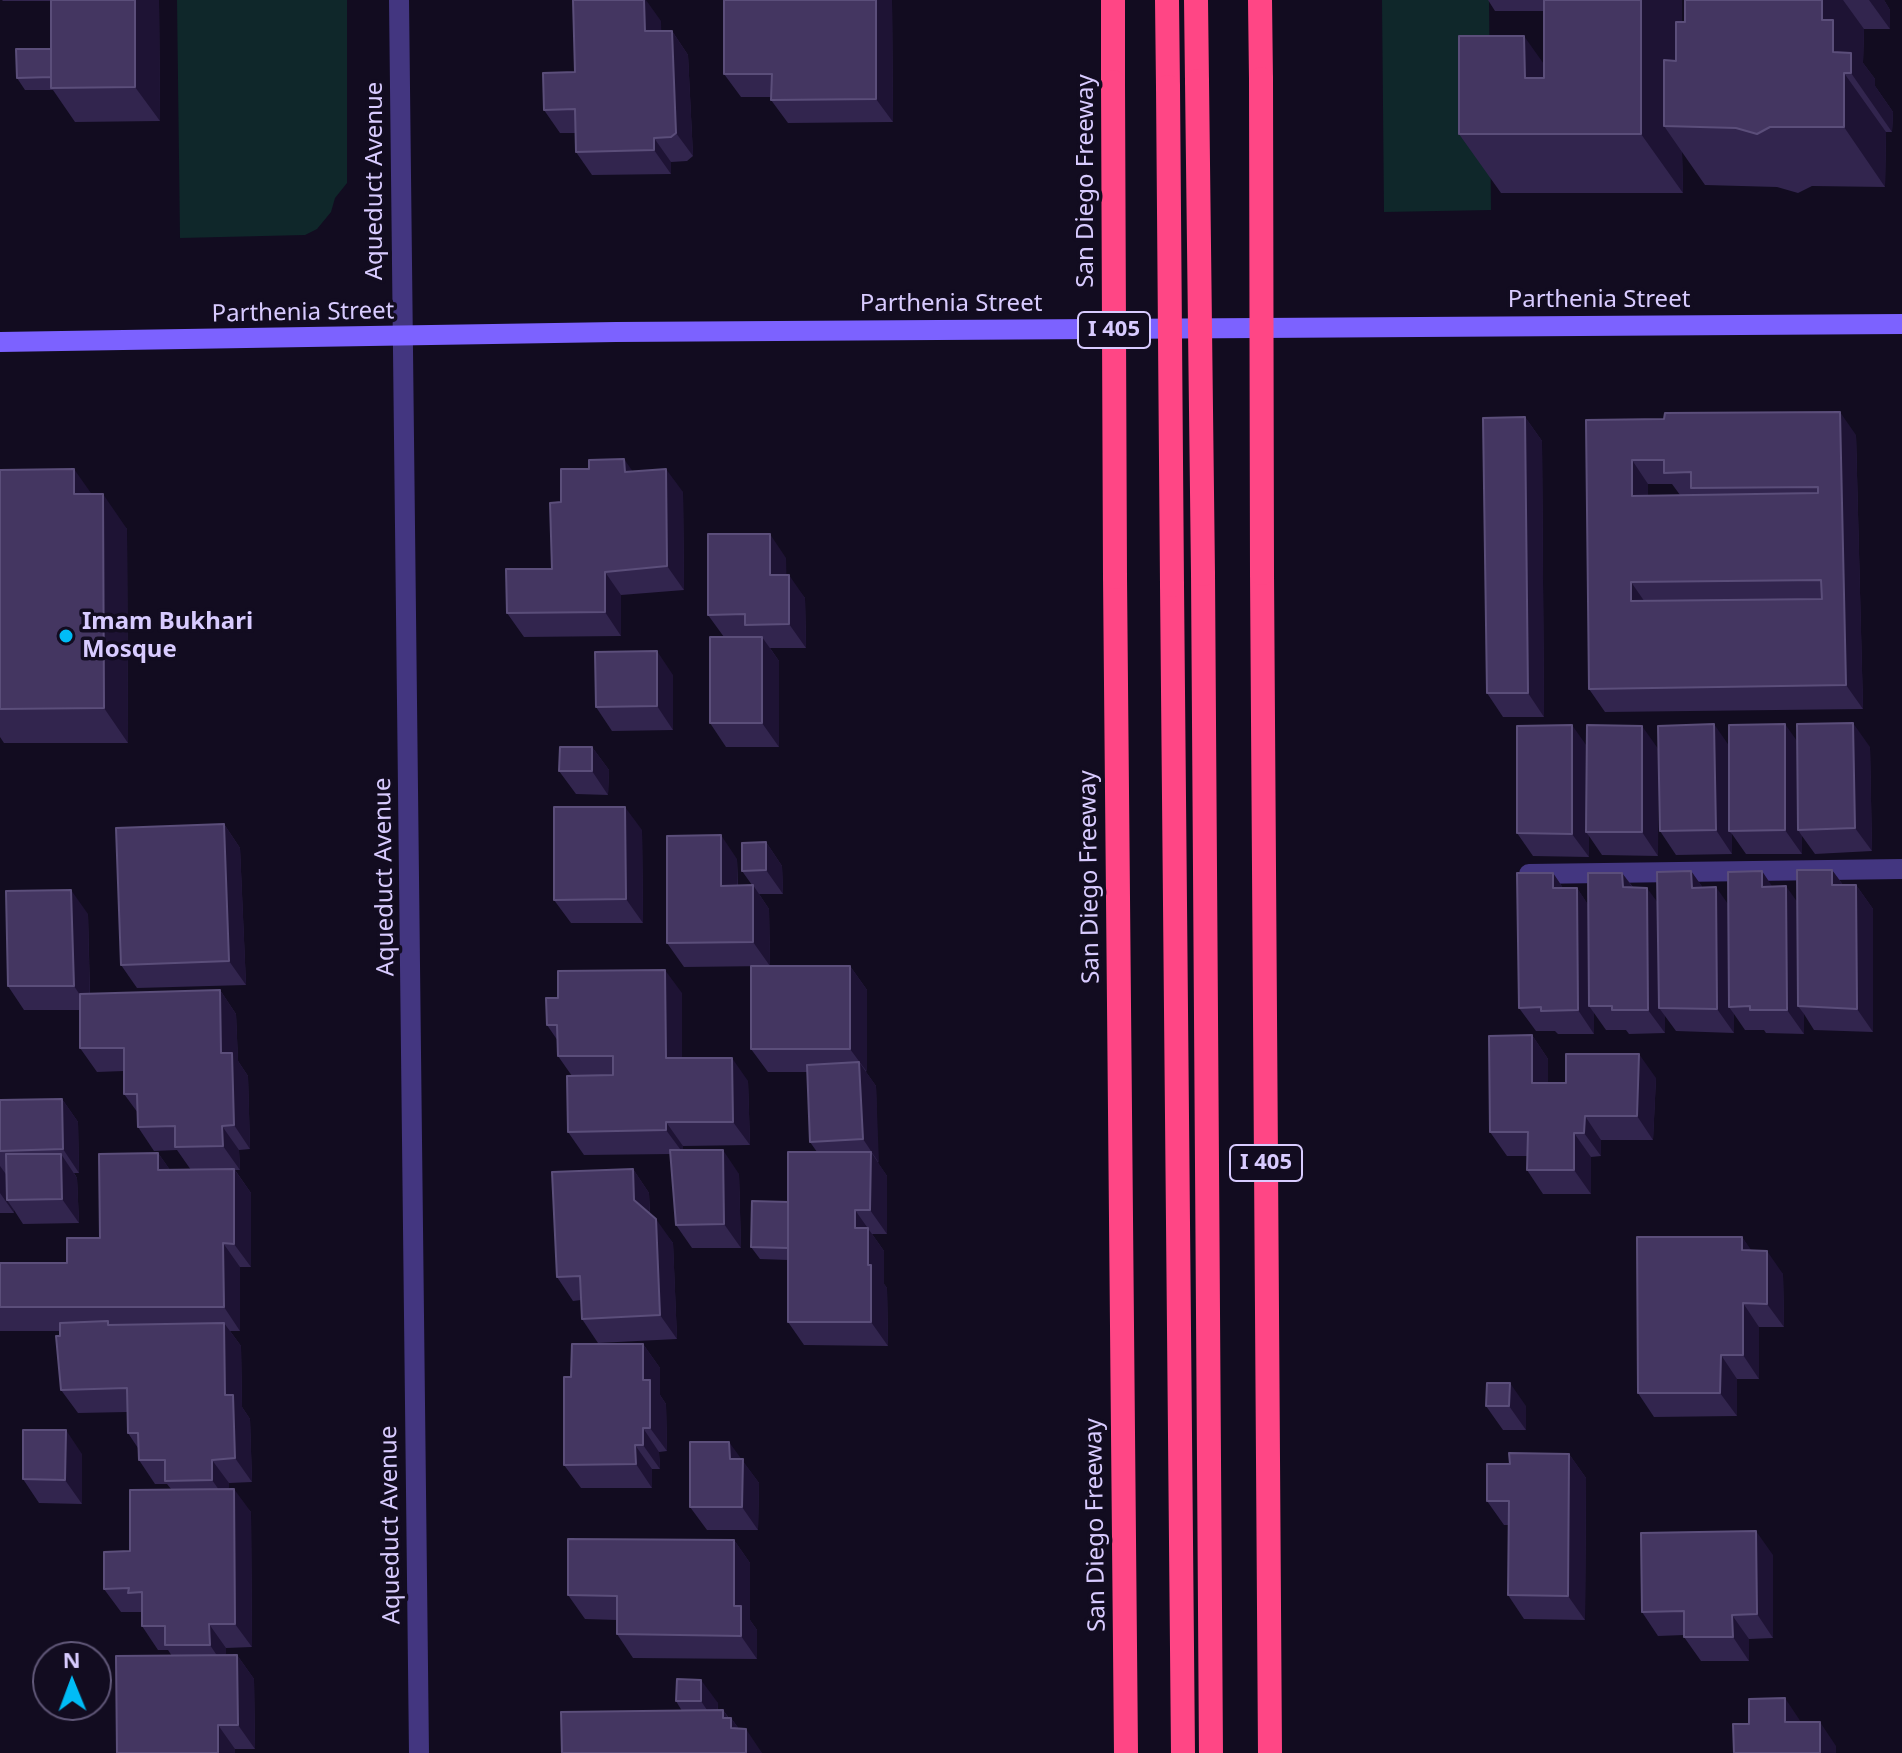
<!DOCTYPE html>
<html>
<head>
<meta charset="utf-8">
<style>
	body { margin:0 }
	#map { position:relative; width:1902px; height:1753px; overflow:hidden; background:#120c20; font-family:"Noto Sans",sans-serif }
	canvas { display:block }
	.north { position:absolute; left:32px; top:1641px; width:80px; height:80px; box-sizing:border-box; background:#120c20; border:2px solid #615879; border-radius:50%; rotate:359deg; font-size:22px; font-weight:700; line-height:32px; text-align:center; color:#d8cbff }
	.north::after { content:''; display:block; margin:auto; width:28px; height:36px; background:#00bcf6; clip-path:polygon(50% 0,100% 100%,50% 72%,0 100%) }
</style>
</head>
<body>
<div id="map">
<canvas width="1902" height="1753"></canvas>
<div class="north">N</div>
</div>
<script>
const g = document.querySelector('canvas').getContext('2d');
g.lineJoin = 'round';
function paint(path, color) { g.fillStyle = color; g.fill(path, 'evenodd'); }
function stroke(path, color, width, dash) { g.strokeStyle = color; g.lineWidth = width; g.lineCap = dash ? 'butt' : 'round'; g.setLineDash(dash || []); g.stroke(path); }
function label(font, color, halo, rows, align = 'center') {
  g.font = font + ' "Noto Sans",sans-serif'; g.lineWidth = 7; g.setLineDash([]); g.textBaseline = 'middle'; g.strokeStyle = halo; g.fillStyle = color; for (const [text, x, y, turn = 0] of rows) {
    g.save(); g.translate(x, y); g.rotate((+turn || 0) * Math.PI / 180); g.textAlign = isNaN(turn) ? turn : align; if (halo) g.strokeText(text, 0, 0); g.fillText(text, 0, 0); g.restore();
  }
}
paint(new Path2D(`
	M177 0H347V183L335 198 331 212 317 229 305 235 180 238Z
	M1382 0H1489L1491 210 1384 212Z`), '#0f272a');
stroke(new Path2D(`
	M1529 874 1902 869`), '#433680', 20);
stroke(new Path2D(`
	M399 0 419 1753`), '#433680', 20);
stroke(new Path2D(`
	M0 342 616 332 1902 324`), '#7c62ff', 20);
stroke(new Path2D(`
	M1113 0V82
	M1167 0 1168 87
	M1196 0 1197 81
	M1260 0 1261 79
	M1262 573 1270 1753
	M1203 574 1211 1753
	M1115 577 1126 1753
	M1172 585 1183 1753`), '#ff4685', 24);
stroke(new Path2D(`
	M1261 79 1262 573
	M1197 81 1203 574
	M1113 82 1115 577
	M1168 87 1172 585`), '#ff4685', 24);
paint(new Path2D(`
	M2 0H159L160 121 75 122 53 90H25L17 78 51 49V1H3Z
	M892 0 893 122 788 123 771 100V97H741L724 74Z
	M1488 0H1682V22H1685V0H1884L1890 10V29H1864L1863 63 1875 79V86L1893 112 1892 132H1886L1885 187 1812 186 1798 193 1777 187 1705 185 1682 152 1683 193H1501L1459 134 1544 64V11H1495Z
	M661 21V31H672L688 55 693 156 687 161 671 162V174L592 175 576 152V133H560L544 110 575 72Z
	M1525 417 1542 441 1544 717H1503L1487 693Z
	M1586 420 1856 435 1863 709 1605 712 1589 689ZM1648 484H1672L1680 495 1648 496Z
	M0 470 92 494 127 529 128 743H4L0 737Z
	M633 471 683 492 684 590 621 595V636L524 637 507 613 552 569 561 502Z
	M786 558V575L805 598 806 648H770L779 661V747H726L710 723 724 637 708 615Z
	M673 675V730L612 731 596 707Z
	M1797 741 1870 747 1872 851 1815 854 1802 836V854H1746L1732 834V854L1676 855 1660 831 1658 766V856L1602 855 1589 836V857L1533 856 1517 833 1586 746 1658 749Z
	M592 747 609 770 608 795 576 794 559 771Z
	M224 824 240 848 246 985 137 988 121 965Z
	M642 830 643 923H571L554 900Z
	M766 842 782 866 783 894H759L769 909 770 966 684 967 667 943 737 859 738 885H752L742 871Z
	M1832 870 1843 885H1856L1873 909V1032L1814 1030 1804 1014V1034L1766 1033 1764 1030H1745L1734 1014V1033L1676 1031 1665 1016V1033L1629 1034 1626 1030H1606L1594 1013V1034H1558L1555 1031H1536L1519 1008 1553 873 1563 888H1577L1588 905 1622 873 1633 887 1658 903 1691 871 1703 888 1728 905 1772 886 1797 901Z
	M88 914 90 994 220 990 236 1014 238 1061 248 1076 250 1149 239 1150 240 1170H235L251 1193V1267H240V1331H230L241 1346 242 1407 250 1419 252 1482 229 1483V1489L251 1512 252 1647 226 1648V1655H237L254 1679 255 1749H235V1753L168 1650H158L142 1626V1612H121L104 1589 171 1489 167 1484H155L139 1460 138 1448 128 1433 127 1412 78 1413 61 1390 60 1331H0V1263H67L100 1238 158 1153 170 1170H191L177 1150 154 1151 138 1127V1113L124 1094V1071L97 1072 80 1048V1010H24L8 986Z
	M850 966 867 990 866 1072 876 1086 878 1163 887 1176V1234H872L884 1251V1284L887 1288 888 1346 804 1345 788 1322V1260L760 1259 751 1247 788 1202 817 1152 810 1142 807 1072H768L751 1049Z
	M682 993V1058L748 1081 750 1145 683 1146V1150L739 1174 741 1248H692L676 1225 671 1154 584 1155 568 1132 572 1076 558 1056V1041L547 1025Z
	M1532 1035 1548 1059V1083L1656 1078 1653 1140H1601V1156L1591 1157V1194H1543L1527 1170V1156H1507L1490 1132Z
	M62 1099 78 1122 79 1173H74L77 1178 79 1223 23 1224 14 1210V1213H0V1100Z
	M633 1169 649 1193 650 1214 673 1243 677 1339 598 1343 582 1319 581 1300 573 1301 557 1277Z
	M1742 1237 1751 1251 1783 1274 1784 1327H1759V1379H1737V1416L1654 1417 1638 1393Z
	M643 1344 660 1368V1395L666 1404 667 1451 659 1452 660 1469H652V1488H581L564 1465 571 1377Z
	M1486 1406H1526V1430H1503Z
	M82 1454V1504L39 1503 23 1479Z
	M1569 1454 1586 1478 1585 1620 1524 1619 1508 1595 1509 1525H1504L1487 1501 1510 1464Z
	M741 1459 759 1483 758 1530H707L690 1507Z
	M734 1540 750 1563V1620L757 1630V1659L633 1658 617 1634V1620L585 1619 568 1595Z
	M1773 1555V1638L1749 1639V1661H1701L1684 1637V1635L1658 1636 1642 1612Z
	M677 1679 718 1703V1710H723L729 1718H731L739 1729 762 1753 682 1711 676 1701Z`), '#32254e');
paint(new Path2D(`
	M135 0H159L160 121 135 87Z
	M644 0H646L661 21 662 55 645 31Z
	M876 0H892L893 122 876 99Z
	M1641 0H1682V127L1664 126 1682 152 1683 193 1641 134Z
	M1822 0H1843L1864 29 1863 63 1875 79V86L1893 112 1892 132 1851 73 1833 52 1822 20Z
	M1869 0H1884L1890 10V29Z
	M672 31 688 55 693 156 676 133Z
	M1524 36 1566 95 1525 78Z
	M1844 73 1886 132 1885 187 1844 127Z
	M654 138 671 162V174L654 150Z
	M1840 412 1856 435 1863 709 1846 685Z
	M1525 417 1542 441 1544 717 1528 693Z
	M624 459 641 483 625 472Z
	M1632 460 1648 484V520L1632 496Z
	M74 469 98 503 74 494Z
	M666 469 683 492 684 590 667 566Z
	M103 494 127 529 128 743 104 708Z
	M770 534 786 558 787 599 770 575Z
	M605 572 621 595V636L605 612Z
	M789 575 805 598 806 648 789 624Z
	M1631 582 1647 605 1631 601Z
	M762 637 779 661V747L762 723Z
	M657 651 673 675V730L657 706Z
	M1853 723 1870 747 1872 851 1855 828Z
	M1714 724 1730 747 1729 831 1732 834V854L1716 830Z
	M1785 724 1802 748 1798 830 1802 836V854L1785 830Z
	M1572 725 1589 749 1586 832 1589 836V857L1572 834Z
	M1642 726 1659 750 1658 856 1642 832Z
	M592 747 609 770 608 795 592 771Z
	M625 807 642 830 643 923 626 899Z
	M224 824 240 848 246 985 229 961Z
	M721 835 737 859 738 909 721 886Z
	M766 842 782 866 783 894 766 870Z
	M1832 870 1849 893 1832 885Z
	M1691 871 1708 895 1692 888Z
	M1762 871 1778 895 1762 887Z
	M1553 873 1569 897 1553 888Z
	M1622 873 1639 896 1623 887Z
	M753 885 769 909 770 966 753 942Z
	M1856 885 1873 909V1032L1857 1009Z
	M1786 886 1803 910 1798 1006 1804 1014V1034L1787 1010Z
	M1716 887 1733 911 1729 1007 1734 1014V1033L1717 1009Z
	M1577 888 1593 912 1589 1006 1594 1013V1034L1578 1010Z
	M1647 888 1664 911 1659 1008 1665 1016V1033L1648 1010Z
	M71 890 88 914 90 1010 74 986Z
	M850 966 867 990V1072L850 1049Z
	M665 970 682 993V1082L666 1058Z
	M220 990 236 1014 238 1061 248 1076 250 1149 234 1125 221 1053Z
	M1532 1035 1548 1059V1106L1532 1083Z
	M1639 1054 1656 1078 1653 1140 1637 1116Z
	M732 1058 748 1081 750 1145 733 1122Z
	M859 1062 876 1086 879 1163 863 1139Z
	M62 1099 78 1122 79 1173 63 1149Z
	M1585 1116 1601 1140V1156L1584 1133Z
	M666 1122 683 1146V1153L666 1130Z
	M222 1126 239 1150 240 1170 223 1146Z
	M1574 1133 1591 1157V1194L1574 1170Z
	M723 1150 739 1174 741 1248 724 1224Z
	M871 1152 887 1176V1234L870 1210Z
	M158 1153 175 1177 158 1170Z
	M61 1154 77 1178 79 1223 62 1199Z
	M0 1166 13 1184 7 1200 14 1210V1213L0 1193Z
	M234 1169 251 1193V1267L234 1244Z
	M633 1169 649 1193 650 1224 634 1200Z
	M855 1210 884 1251V1284L887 1288 888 1346 871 1322 868 1265 855 1228Z
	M656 1219 673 1243 677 1339 660 1315Z
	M1742 1237 1759 1261 1742 1250Z
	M223 1243 240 1267V1331L224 1307Z
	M1767 1251 1783 1274 1784 1327 1767 1304Z
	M1743 1303 1759 1327V1379L1743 1355Z
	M224 1323 241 1346 242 1407 250 1419 252 1482 235 1458 225 1395Z
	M643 1344 660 1368V1395L666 1404 667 1451 650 1428 643 1380Z
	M1721 1355 1737 1379V1416L1720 1393Z
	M1510 1383 1526 1406V1430L1509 1406Z
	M643 1428 659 1452 660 1469 643 1445Z
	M66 1430 82 1454V1504L65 1480Z
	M729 1442 759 1483 758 1530 742 1507 730 1459Z
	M635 1445 652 1469V1488L636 1464Z
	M1569 1454 1586 1478 1585 1620 1568 1596Z
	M212 1460 229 1483V1504L212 1480Z
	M234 1489 251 1512 252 1647 235 1624Z
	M1756 1531 1773 1555V1638L1757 1614Z
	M734 1540 750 1563V1620L757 1630V1659L741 1636 734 1606Z
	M1732 1615 1749 1639V1661L1733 1637Z
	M209 1624 226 1648V1669L210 1645Z
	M237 1655 254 1679 255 1749 238 1725Z
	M701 1680 718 1703 717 1725 701 1701Z
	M1785 1698 1801 1722 1802 1746 1785 1722Z
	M723 1710 731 1722V1718L746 1739V1729L762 1753H746L723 1718Z
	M1820 1722 1836 1746V1753H1820Z
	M218 1725 235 1749V1753H218Z`), '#1e1334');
const building = new Path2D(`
	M51 0H135V87L51 88Z
	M573 0H644L645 31H672L676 133 671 137 654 138V150L576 152 575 109 544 110 543 73 575 72Z
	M724 0H876V99L771 100 772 74H724Z
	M1544 0H1641V134H1459V36H1524L1525 78H1544Z
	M1685 0H1822V20H1833V52L1851 53V73H1844V127H1770L1757 134 1736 128 1664 126V60L1676 61V22H1685Z
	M16 49H51V77L17 78Z
	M1840 412 1846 685 1589 689 1586 420 1664 419 1665 413ZM1632 460H1664V473L1691 472V488L1818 487V493L1632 496ZM1821 580 1822 599 1631 601V582Z
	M1525 417 1528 693H1487L1483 418Z
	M624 459 625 472 666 469 667 566 605 572V612L507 613 506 569H552L550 503 561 502V469H589V460Z
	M74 469V494H103L104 708 0 709V470Z
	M708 534H770V575H789V624L745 625V614L708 615Z
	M710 637H762V723H710Z
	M657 651V706L596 707 595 652Z
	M1853 723 1855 828 1798 830 1797 724Z
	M1714 724 1716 830 1660 831 1658 726Z
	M1785 724V830L1729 831V725Z
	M1572 725V834L1517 833V726Z
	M1587 725 1642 726V832H1586Z
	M560 747H592V771H559Z
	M554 807H625L626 899 554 900Z
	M224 824 229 961 121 965 116 828Z
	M721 835V886L753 885V942L667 943V836Z
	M766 842V870L742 871V843Z
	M1797 870H1832V885H1856L1857 1009 1798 1006Z
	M1691 871 1692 888 1716 887 1717 1009 1659 1008 1657 872Z
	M1762 871V887L1786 886 1787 1010H1750V1006L1729 1007 1728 872Z
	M1517 873H1553V888H1577L1578 1010 1541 1011V1007L1519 1008Z
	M1588 873H1622L1623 887 1647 888 1648 1010H1612V1006H1589Z
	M71 890 74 986H8L6 891Z
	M751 966H850V1049H751Z
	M665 970 666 1058H732L733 1122H666V1130L568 1132 567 1076 613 1075V1056H558L557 1025H547L546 998H558V971Z
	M220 990 221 1053H232L234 1125 222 1126 223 1146 175 1147V1126L138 1127 137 1094H124V1048H80V994Z
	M1532 1035V1083H1566V1054H1639L1637 1116H1585L1584 1133H1574V1170H1527L1528 1132H1490L1489 1036Z
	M859 1062 863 1139 810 1142 807 1065Z
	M62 1099 63 1149 0 1151V1100Z
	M670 1150H723L724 1224 676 1225Z
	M788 1152H871L870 1210H855V1228H868V1265H871V1322H788Z
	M158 1153V1170L234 1169V1244L223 1243 224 1307H0V1263H67V1238H100L99 1154Z
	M6 1154H61L62 1199 7 1200Z
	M633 1169 634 1200 656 1219 660 1315 582 1319 580 1276 557 1277 552 1172Z
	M752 1201 788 1202V1248L751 1247Z
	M1637 1237H1742V1250L1767 1251V1304L1743 1303V1355H1721L1720 1393H1638Z
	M108 1321V1325L224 1323 225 1395H233L235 1458 212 1460V1480L165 1481V1460H139L138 1433H128L127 1388 61 1390 56 1336H60V1323Z
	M572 1344H643V1380H650V1428H643V1445H635L636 1464 564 1465V1377H571Z
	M1487 1383H1510L1509 1406H1486Z
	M23 1430H66L65 1480 23 1479Z
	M690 1442H729L730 1459H743L742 1507H690Z
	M1509 1453 1569 1454 1568 1596 1508 1595 1509 1501H1487V1464H1510Z
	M234 1489 235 1624H209L210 1645H165V1626H142V1592L128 1593 129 1588 104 1589V1552L130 1551V1490Z
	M1756 1531 1757 1614 1732 1615 1733 1637H1684V1611L1642 1612 1641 1533Z
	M568 1539 734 1540V1606H741V1636L617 1634V1596L568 1595Z
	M237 1655 238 1725H218V1753H117L116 1656Z
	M677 1679 701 1680V1701H676Z
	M1785 1698V1722H1820V1753H1734L1733 1724H1749V1699Z
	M723 1710V1718H731V1728L746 1729V1753H562L561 1712Z`);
paint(building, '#443661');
stroke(building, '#5b4e7a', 2);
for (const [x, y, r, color] of [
	[66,636,8,"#00bcf6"]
]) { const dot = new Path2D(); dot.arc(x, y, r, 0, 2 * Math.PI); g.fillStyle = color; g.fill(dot); stroke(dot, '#120c20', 3); }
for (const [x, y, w] of [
	[1114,330,72],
	[1266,1163,72]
]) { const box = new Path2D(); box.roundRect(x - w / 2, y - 18, w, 36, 6); g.fillStyle = '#120c20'; g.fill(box); stroke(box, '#d8cbff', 2); }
label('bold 22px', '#d8cbff', null, [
	["I 405",1114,330],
	["I 405",1266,1163]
]);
label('24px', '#d8cbff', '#120c20', [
	["Aqueduct Avenue",375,181,-90],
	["San Diego Freeway",1086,181,-90],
	["Parthenia Street",1599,300],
	["Parthenia Street",951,304],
	["Parthenia Street",303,313,-1],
	["Aqueduct Avenue",385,877,-91],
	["San Diego Freeway",1090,877,-91],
	["Aqueduct Avenue",391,1525,-91],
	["San Diego Freeway",1096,1525,-91]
]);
label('bold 24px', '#d8cbff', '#120c20', [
	["Imam Bukhari",82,622],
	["Mosque",82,650]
], 'left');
</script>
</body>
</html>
